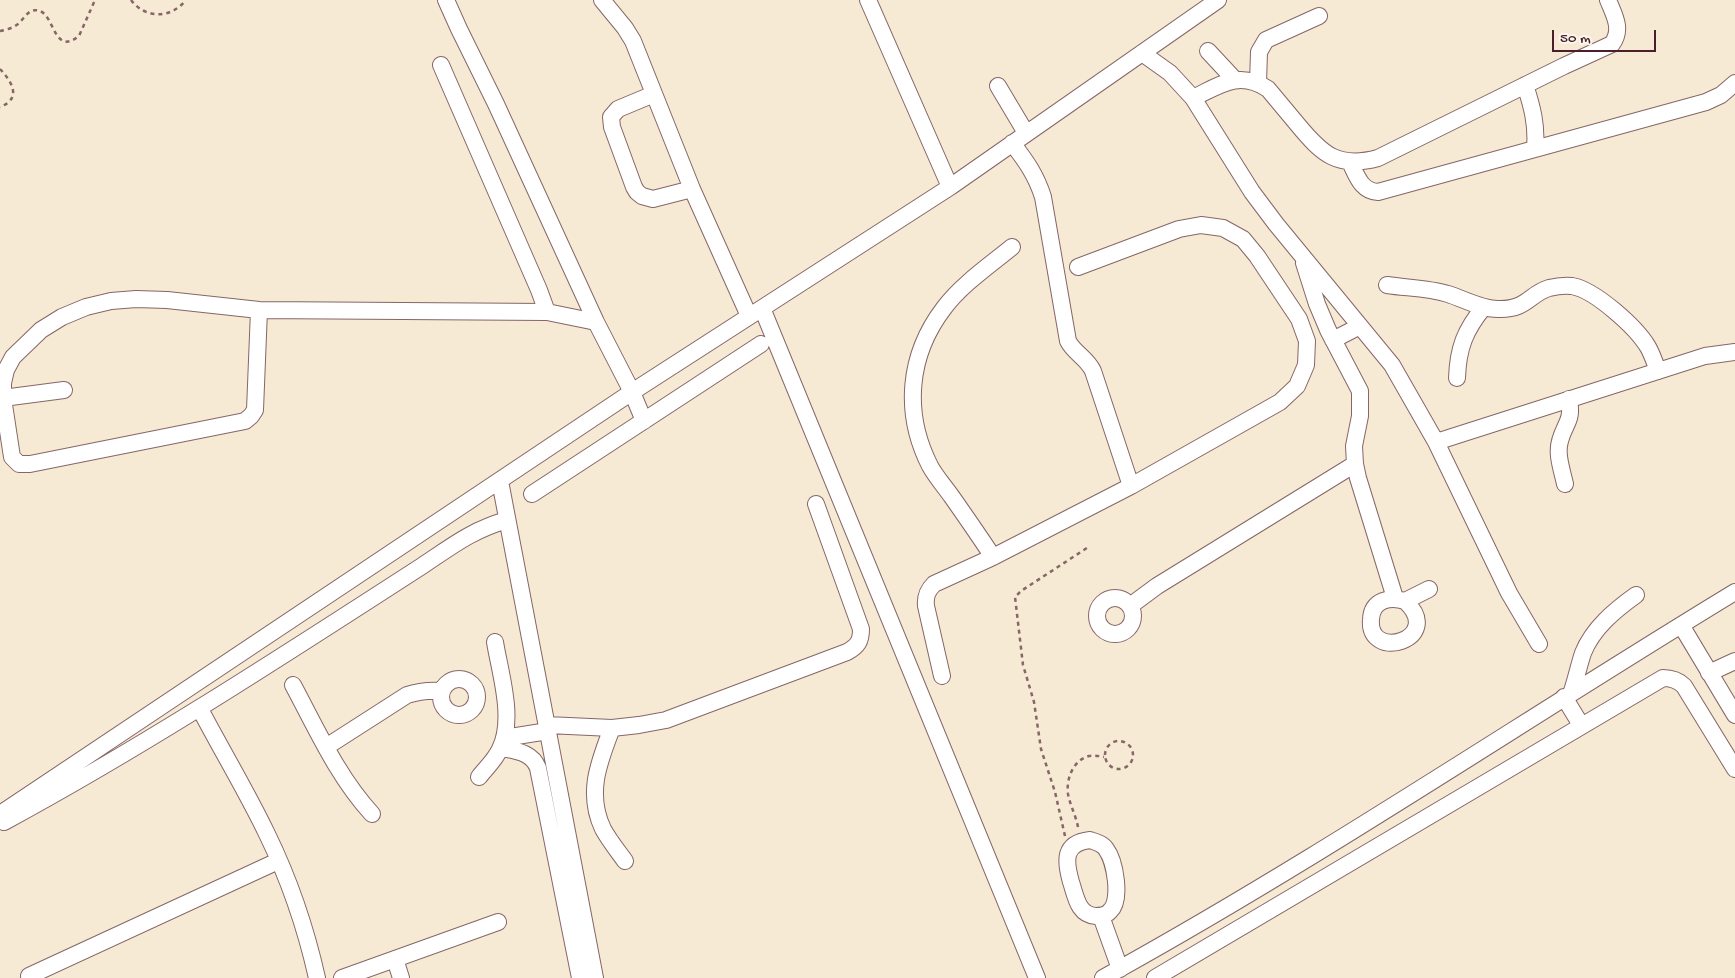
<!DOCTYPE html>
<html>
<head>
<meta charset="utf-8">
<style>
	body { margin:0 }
	#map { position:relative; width:1735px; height:978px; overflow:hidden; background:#f6ead4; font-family:"Gochi Hand",sans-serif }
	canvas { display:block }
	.scale { position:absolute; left:1552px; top:30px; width:104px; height:22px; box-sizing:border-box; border:2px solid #4a1f2b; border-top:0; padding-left:6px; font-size:15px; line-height:18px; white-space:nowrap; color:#4a1f2b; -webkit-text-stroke:4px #fbf7ec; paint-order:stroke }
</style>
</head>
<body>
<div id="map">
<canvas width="1735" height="978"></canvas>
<div class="scale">50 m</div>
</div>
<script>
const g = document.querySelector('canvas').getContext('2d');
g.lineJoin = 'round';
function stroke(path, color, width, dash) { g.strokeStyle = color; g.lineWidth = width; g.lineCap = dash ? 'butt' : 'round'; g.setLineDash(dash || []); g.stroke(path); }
const minor = new Path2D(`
	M446 0 459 29 496 104 596 322 632 392 644 421
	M602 0 625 28 633 41 692 189 749 316
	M868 0 950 187
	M1208 51 1235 80
	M1142 53 1170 73 1193 98 1252 192 1276 224 1392 365 1436 442 1509 593 1539 644
	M441 65 539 290 547 312
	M1258 83 1259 52 1266 40 1319 16
	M1525 85C1532 106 1537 125 1535 148
	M998 86 1026 133
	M654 94 618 109 611 117 612 127 634 187 637 192 642 196 653 199 692 189
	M1193 98C1220 85 1239 70 1268 89 1278 101 1288 113 1298 125 1322 154 1338 169 1378 158L1564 66 1612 44C1623 29 1614 15 1608 0
	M1012 143C1026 161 1036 175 1043 197L1068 341C1074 353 1087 358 1093 371L1131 486
	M1350 162C1357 176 1361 191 1378 192L1706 102 1721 95 1735 83
	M1304 263 1317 304 1328 330 1360 391V416L1354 446 1355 464 1358 478 1395 598
	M1387 285C1407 288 1429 288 1448 294 1464 299 1481 309 1498 309 1527 310 1529 294 1549 288 1557 286 1564 285 1572 286 1595 290 1636 327 1648 347 1652 354 1655 363 1658 371
	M762 308 1037 978
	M259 310 255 410 251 416 245 421 30 464H19L12 457 3 398V383L6 370 13 357 41 330 62 317 86 307 111 301 136 299 167 300 259 310 547 312 596 322
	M1333 340 1360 326
	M1457 378C1458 348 1465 330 1484 307
	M3 398 64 390
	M1436 442 1705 356 1735 352
	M500 481 595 978
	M1565 484C1562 470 1556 454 1560 441 1565 422 1573 422 1569 399
	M532 494 761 344
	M993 557C980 537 966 517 952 497 945 487 936 477 930 466 903 413 908 355 944 308 961 285 990 265 1012 247
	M1097 616a18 18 0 1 1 36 0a18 18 0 1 1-36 0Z
	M1405 601C1446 639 1367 663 1371 619 1372 600 1390 596 1405 601L1429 589
	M1130 606 1157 586 1355 464
	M1681 625 1735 715
	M1709 673 1735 661
	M942 676 926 606C925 597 927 591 934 584L993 557 1131 486 1280 402 1297 386 1306 365 1307 341 1299 319 1257 256 1243 239 1223 228 1201 225 1179 229 1078 267
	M441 697a18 18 0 1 1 36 0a18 18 0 1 1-36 0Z
	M293 685C317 730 338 777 372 814
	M1572 691C1576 679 1579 665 1583 653 1593 628 1615 610 1636 595
	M1564 697 1581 725
	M200 709C222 751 247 792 267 834 289 879 306 929 317 978
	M547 725 612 728 639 725 666 720 847 652C858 646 861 641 861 629L816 504
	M612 728C599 762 586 793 603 829 609 840 617 850 625 861
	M504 738 548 731
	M326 747 407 695C419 691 429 690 442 691
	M501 748C516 751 532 752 538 768L580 978
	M479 777C486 768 495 760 500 749 515 719 500 673 495 642
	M0 814 632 392 950 187 1218 0
	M4 822C148 744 284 655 422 566 452 546 472 530 507 520
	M1090 840C1096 842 1103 844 1106 849 1115 861 1122 900 1110 911 1107 915 1102 916 1096 916 1078 915 1076 897 1071 882 1065 861 1063 843 1090 840Z
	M1101 916 1120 969
	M395 959 401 978
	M29 976 278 861
	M342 978 498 922
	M1103 978C1319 859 1524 720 1735 592
	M1155 978 1663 678C1672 678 1678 680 1684 686L1735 769`);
stroke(minor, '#866666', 18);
stroke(new Path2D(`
	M131 0C145 19 171 19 186 0
	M0 31C6 30 13 28 18 24 25 18 29 7 40 11 55 17 54 56 79 36L95 0
	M0 69C11 81 23 98 0 107
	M1105 755a14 14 0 1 1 28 0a14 14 0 1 1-28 0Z
	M1078 827C1076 816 1070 805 1068 794 1066 779 1073 760 1089 756 1094 755 1099 756 1104 757
	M1065 836 1055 792 1041 749 1034 702 1023 665 1015 597 1021 591 1090 546`), '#866666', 2.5, [4, 4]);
stroke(minor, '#fff', 16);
</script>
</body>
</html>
